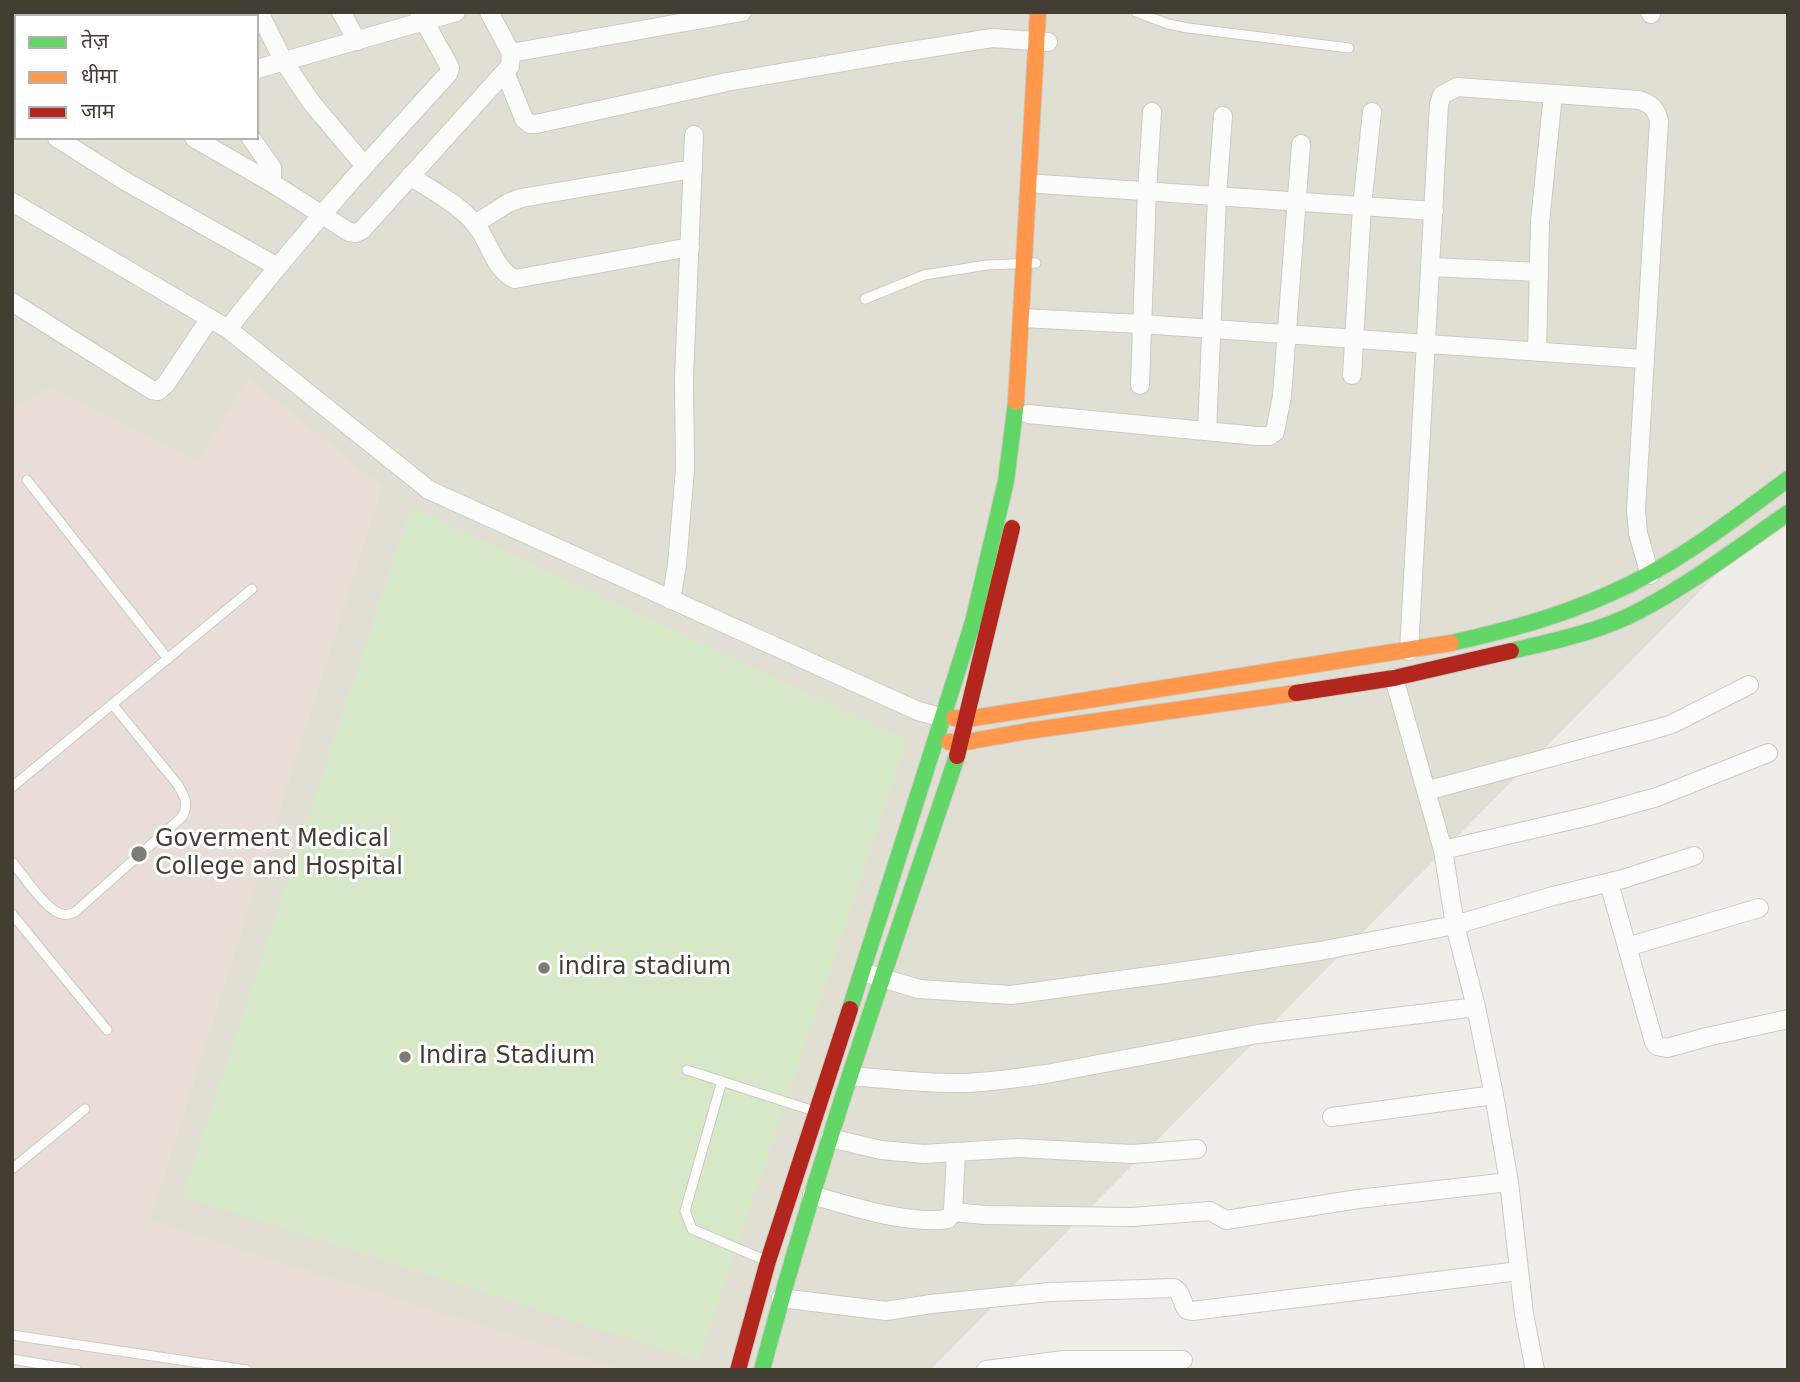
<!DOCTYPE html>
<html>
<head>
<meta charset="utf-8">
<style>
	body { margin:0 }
	#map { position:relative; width:1800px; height:1382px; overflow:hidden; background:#eeede7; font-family:"DejaVu Sans","Noto Sans Devanagari",sans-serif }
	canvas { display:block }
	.frame { position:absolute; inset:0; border:14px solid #423e34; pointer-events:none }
	.legend { position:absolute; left:14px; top:14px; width:245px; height:126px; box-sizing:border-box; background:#fff; border:2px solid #b3b2ae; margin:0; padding:9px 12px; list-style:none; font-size:21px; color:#423e34 }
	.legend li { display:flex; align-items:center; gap:14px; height:35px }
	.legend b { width:35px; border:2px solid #b3b2ae }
</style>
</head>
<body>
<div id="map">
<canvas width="1800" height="1382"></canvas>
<div class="frame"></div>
<ul class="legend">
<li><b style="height:9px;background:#63d668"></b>तेज़</li>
<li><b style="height:9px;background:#ff974d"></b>धीमा</li>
<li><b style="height:9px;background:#b3261e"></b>जाम</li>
</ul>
</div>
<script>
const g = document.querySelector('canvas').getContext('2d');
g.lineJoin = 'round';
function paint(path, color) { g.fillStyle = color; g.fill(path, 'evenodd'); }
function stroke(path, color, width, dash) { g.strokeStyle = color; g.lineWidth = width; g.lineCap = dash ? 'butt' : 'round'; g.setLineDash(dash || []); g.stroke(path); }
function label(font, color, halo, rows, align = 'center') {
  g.font = font + ' "DejaVu Sans",sans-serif'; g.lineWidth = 6; g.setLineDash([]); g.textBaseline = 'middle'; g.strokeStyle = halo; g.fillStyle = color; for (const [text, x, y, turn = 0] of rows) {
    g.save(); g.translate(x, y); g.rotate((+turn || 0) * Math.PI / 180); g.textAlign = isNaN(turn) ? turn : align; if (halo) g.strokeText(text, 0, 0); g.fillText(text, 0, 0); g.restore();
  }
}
paint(new Path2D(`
	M12 12H1788V502L930 1370H12ZM16 16H257V138H16Z`), '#e1dfd4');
paint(new Path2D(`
	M249 378 382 487 150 1221 623 1370H12V409L50 387 198 461Z`), '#e9ded7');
paint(new Path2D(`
	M411 507 907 740 699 1361 182 1196Z`), '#d7e8c8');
const lane = new Path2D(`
	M1136 12 1168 24 1188 28 1349 48
	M865 299 924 275 987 265 1036 263
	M27 480 168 659
	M12 787 252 589
	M12 862C23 875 44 907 59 913 65 916 70 914 75 912L182 817C189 804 185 797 178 785L113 705
	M12 914 107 1030
	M687 1070 814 1111
	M722 1081 685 1211 692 1229 767 1261
	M12 1169 85 1109
	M12 1335 247 1370
	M12 1359 77 1370`);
const street = new Path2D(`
	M188 12 191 16
	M259 12 284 62 311 102 364 165
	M341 12 357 41
	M1650 12 1651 14
	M63 16 68 12
	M12 44 15 48
	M511 53 742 12
	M257 69 456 12
	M505 72 524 119 530 124H536L727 82 885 55 992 38 1048 42
	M12 111 16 112
	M57 138 125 181 276 266
	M194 138 272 183 349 232 356 233 362 230 510 66 511 53 489 12
	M251 138 272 168V183
	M410 176C434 192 464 206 480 231 490 246 497 272 515 279L690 247
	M1040 184 1434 211
	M12 202 228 329 429 490 918 711 944 718
	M475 224 508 203 521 198 693 169
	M1431 267 1539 272
	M12 302 152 390 158 391 166 384 210 318
	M1022 318 1141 324 1643 359
	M228 329C297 240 372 157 448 74L450 68 447 62 419 12
	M1537 352 1540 222 1553 94
	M1352 375 1362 206 1372 112
	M1140 385 1147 191 1152 112
	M1028 414 1257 436H1269L1275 432 1282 396 1301 144
	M1207 431 1217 196 1223 116
	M671 600 677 565 685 469 684 378 694 135
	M1409 651 1439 104 1442 95 1457 87 1639 100C1651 104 1656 108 1659 121L1636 510 1638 533 1650 575
	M1394 678 1443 850 1455 925 1476 1007 1494 1095 1509 1182 1524 1314 1535 1370
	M1426 791 1652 730 1672 724 1749 685
	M1443 850 1589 816 1657 797 1768 753
	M1609 883 1654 1042 1657 1046 1667 1048 1707 1037 1788 1019
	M1627 947 1759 908
	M872 975 919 989 1011 995 1186 971 1320 951 1455 925 1553 896 1623 879 1694 856
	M851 1076C889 1079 927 1084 965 1083 992 1082 1019 1078 1046 1074L1258 1034 1476 1007
	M1332 1117 1494 1095
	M830 1138 881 1150 924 1154 1018 1148 1133 1154 1197 1149
	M812 1195C850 1206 908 1225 948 1219L953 1212 956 1153
	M953 1212 985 1215 1132 1217 1210 1211 1226 1220 1358 1199 1509 1182
	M781 1298 886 1311 931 1304 1050 1292 1174 1288C1183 1293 1181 1303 1187 1310L1192 1311 1519 1271
	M986 1370 1064 1360H1183`);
const fast = new Path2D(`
	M1451 643C1505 631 1558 617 1609 594 1674 566 1731 521 1788 479
	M1511 651C1554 641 1599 632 1639 611 1692 583 1739 547 1788 513
	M850 1009 973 622 1006 481 1016 402
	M762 1370C817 1162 889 959 957 756`);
const slow = new Path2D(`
	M1016 402 1038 12
	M954 718 967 719 1451 643
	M949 742 961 743 1028 731 1296 693`);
const jam = new Path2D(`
	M1296 693 1394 678 1511 651
	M957 756 1012 528
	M738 1370 768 1261 850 1009`);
stroke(lane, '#cbcac5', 11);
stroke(street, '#cbcac5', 20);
stroke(fast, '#cccabf', 18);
stroke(slow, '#cccabf', 18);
stroke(jam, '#cccabf', 18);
stroke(lane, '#fcfcfb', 9);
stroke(street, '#fcfcfb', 18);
stroke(fast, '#63d668', 16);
stroke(slow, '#ff974d', 16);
stroke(jam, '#b3261e', 16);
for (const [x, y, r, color] of [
	[139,854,9,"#7e7b73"],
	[544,968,7,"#7e7b73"],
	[405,1057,7,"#7e7b73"]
]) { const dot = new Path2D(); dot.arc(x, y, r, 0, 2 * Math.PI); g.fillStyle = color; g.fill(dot); stroke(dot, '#fff', 2.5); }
label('24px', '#423e34', '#fff', [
	["Goverment Medical",155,840],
	["College and Hospital",155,868],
	["indira stadium",558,968],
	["Indira Stadium",419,1057]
], 'left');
</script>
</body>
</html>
